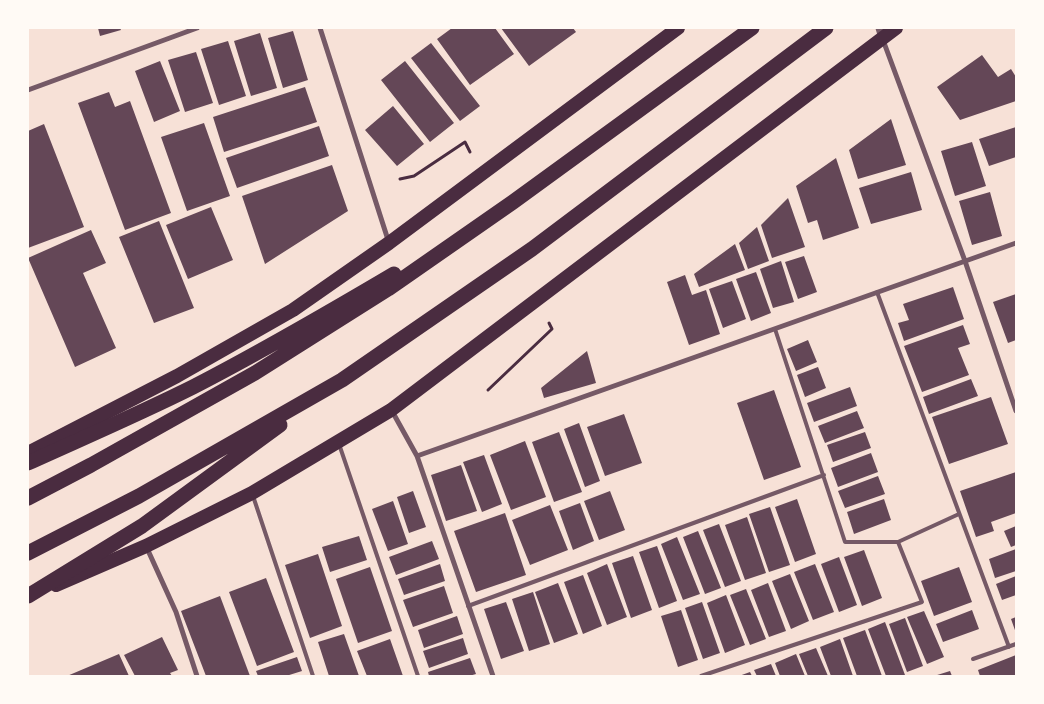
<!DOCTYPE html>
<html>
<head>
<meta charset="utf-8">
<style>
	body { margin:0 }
	#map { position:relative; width:1044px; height:704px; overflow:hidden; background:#f7e1d7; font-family:"Roboto Condensed",sans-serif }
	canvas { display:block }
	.frame { position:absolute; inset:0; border:29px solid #fffaf5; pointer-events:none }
</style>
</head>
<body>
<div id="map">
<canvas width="1044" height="704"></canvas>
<div class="frame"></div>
</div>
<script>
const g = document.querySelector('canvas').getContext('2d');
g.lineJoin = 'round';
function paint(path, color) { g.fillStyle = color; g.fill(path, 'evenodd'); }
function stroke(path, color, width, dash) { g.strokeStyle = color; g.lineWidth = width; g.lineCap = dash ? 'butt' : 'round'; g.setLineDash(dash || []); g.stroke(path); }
paint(new Path2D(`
	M98 28H120L121 30 100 36Z
	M452 28H495L514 54 470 85 437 39Z
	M501 28H573L576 32 529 66Z
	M293 31 308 80 283 88 268 38Z
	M260 33 277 88 251 96 234 41Z
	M228 41 246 96 219 105 201 49Z
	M431 43 480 106 460 121 411 58Z
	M196 52 213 103 185 112 168 60Z
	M982 55 998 77 1011 69 1016 77V101L960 120 937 87Z
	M160 61 180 111 154 122 135 71Z
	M405 61 454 123 430 142 381 80Z
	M305 87 317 122 224 152 213 117Z
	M109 92 115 107 130 101 171 213 125 230 78 103Z
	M393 106 424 144 397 166 365 130Z
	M891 119 906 165 858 179 849 150Z
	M204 123 230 196 187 211 161 137Z
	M44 124 84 227 28 248V131Z
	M319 126 329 156 237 188 226 158Z
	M1016 127V157L989 166 979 139Z
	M972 142 986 186 955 196 941 151Z
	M836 158 859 228 823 240 817 220 808 223 796 186Z
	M332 165 348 211 265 264 242 196Z
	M911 172 922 210 871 224 859 188Z
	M990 192 1002 236 972 245 959 201Z
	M788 198 805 247 772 258 761 225Z
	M211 207 233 260 188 279 166 225Z
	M159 221 194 308 154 323 119 237Z
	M757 227 769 261 748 269 739 243Z
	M91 230 106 263 83 273 116 348 75 367 28 258Z
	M735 244 745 270 699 287 694 274Z
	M804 256 817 292 798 299 785 262Z
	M781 261 794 302 773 308 760 269Z
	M756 272 771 313 751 321 736 279Z
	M685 275 692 295 706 290 720 334 689 345 667 282Z
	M732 281 746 319 723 328 709 289Z
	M953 287 964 319 904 341 898 323 909 320 903 304Z
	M1016 294V340L1008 343 993 302Z
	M963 325 970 344 958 348 969 375 922 392 904 346Z
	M808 340 817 362 796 371 787 349Z
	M587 351 596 383 544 398 541 388Z
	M818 367 826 388 805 397 797 375Z
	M971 379 978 396 929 414 923 397Z
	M850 387 857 406 814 422 807 403Z
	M774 390 801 467 764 480 737 403Z
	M991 397 1008 444 949 464 932 417Z
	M857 411 864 428 825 443 818 426Z
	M624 414 642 463 605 476 587 427Z
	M579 423 600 481 585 487 564 429Z
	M559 432 582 492 554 502 532 442Z
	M865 432 871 448 833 462 827 445Z
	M525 441 546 497 511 510 490 455Z
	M871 453 878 472 838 487 831 468Z
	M484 455 502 504 482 512 463 462Z
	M461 465 477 511 446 521 431 475Z
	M1016 472V513L991 522 994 531 976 537 960 491Z
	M878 476 885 494 845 508 838 491Z
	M413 491 426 527 409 533 397 497Z
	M610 491 625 530 599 540 584 501Z
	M797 499 816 554 795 562 775 507Z
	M884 499 891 520 854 534 847 512Z
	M393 501 408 544 388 551 372 509Z
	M580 503 594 541 573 550 559 511Z
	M550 505 568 550 530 565 512 520Z
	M770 507 790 565 769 572 749 514Z
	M505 513 526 575 476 592 454 531Z
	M747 517 766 573 745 580 725 525Z
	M719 524 741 581 725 587 703 530Z
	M1016 526V545L1011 547 1004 531Z
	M698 531 721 588 705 594 683 537Z
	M359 536 367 560 330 572 322 547Z
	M677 537 700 594 683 600 661 544Z
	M432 541 439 559 396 575 389 557Z
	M657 546 677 601 659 608 639 552Z
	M1016 549V571L995 578 989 559Z
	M864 550 882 598 862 606 844 557Z
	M318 554 342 626 310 638 285 565Z
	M633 556 652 610 631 618 612 563Z
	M839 557 857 605 839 612 821 564Z
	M440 564 445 581 404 595 398 579Z
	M607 564 627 617 607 625 587 573Z
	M815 564 834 612 813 620 794 572Z
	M370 567 392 631 358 643 336 579Z
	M959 567 972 602 934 616 921 581Z
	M790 574 809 621 791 629 772 581Z
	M583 575 602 626 583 634 564 582Z
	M1016 576V595L1002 600 996 584Z
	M266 578 294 652 257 666 229 592Z
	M558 583 578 634 554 643 535 592Z
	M768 583 786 631 769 637 751 590Z
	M444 586 453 613 413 627 403 600Z
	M746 589 766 639 750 645 730 595Z
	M533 592 550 644 529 651 512 599Z
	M726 595 745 645 725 653 707 603Z
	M220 596 250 676H206L181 611Z
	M506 602 524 651 501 659 484 609Z
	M702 602 720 653 703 659 685 608Z
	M681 610 698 660 678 667 661 616Z
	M972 610 979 629 943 642 936 624Z
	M924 611 944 657 927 664 907 617Z
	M457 616 463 634 424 648 418 630Z
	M1016 617V633L1011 619Z
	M905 618 923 666 907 672 889 624Z
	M885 622 905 675 901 676H886L868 629Z
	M865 630 882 676H857L843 638Z
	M344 634 359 676H329L318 642Z
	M162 637 178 670 170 673 172 676H135L124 655Z
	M463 638 468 654 429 668 423 651Z
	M390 639 403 676H367L357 651Z
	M840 639 853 676H831L820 647Z
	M816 648 828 676H808L799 654Z
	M119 654 129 676H67Z
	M796 654 805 676H780L775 663Z
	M1016 655V676H980L978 670Z
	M297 657 302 671 286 676H258L256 671Z
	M470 658 476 674 469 676H429L428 672Z
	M771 664 776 676H757L754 670Z
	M950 671 952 676H934Z
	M750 672 752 676H739Z`), '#644757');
stroke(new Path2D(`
	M400 179 414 176 465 142 470 152
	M488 390 552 329 549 323`), '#4a2c40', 3);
stroke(new Path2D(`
	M877 292 1009 647
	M775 329 845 542H898L959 514
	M339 444 418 676
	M253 496 313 676
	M468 606 824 475
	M973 659 1016 644
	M701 676 922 602 898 542`), '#755966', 4);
stroke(new Path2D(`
	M320 28 389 243
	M883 40 965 261 1016 411
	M28 90 197 28
	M392 411 417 456 493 676
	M417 456 1016 243
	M146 546 176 612 197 676`), '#755966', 5);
stroke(new Path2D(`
	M880 28 883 38`), '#755966', 9);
stroke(new Path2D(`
	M28 453 177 376 293 310 389 243 678 28
	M56 585 146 546 252 493 391 410 896 28`), '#4a2c40', 14);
stroke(new Path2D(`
	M28 463C83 438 139 414 193 387 261 352 328 313 394 274
	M28 498 91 465 255 373 388 289 513 202 752 28
	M28 553 139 496 342 380 532 249 826 28
	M28 596 142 526 280 425`), '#4a2c40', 15);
</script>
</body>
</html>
